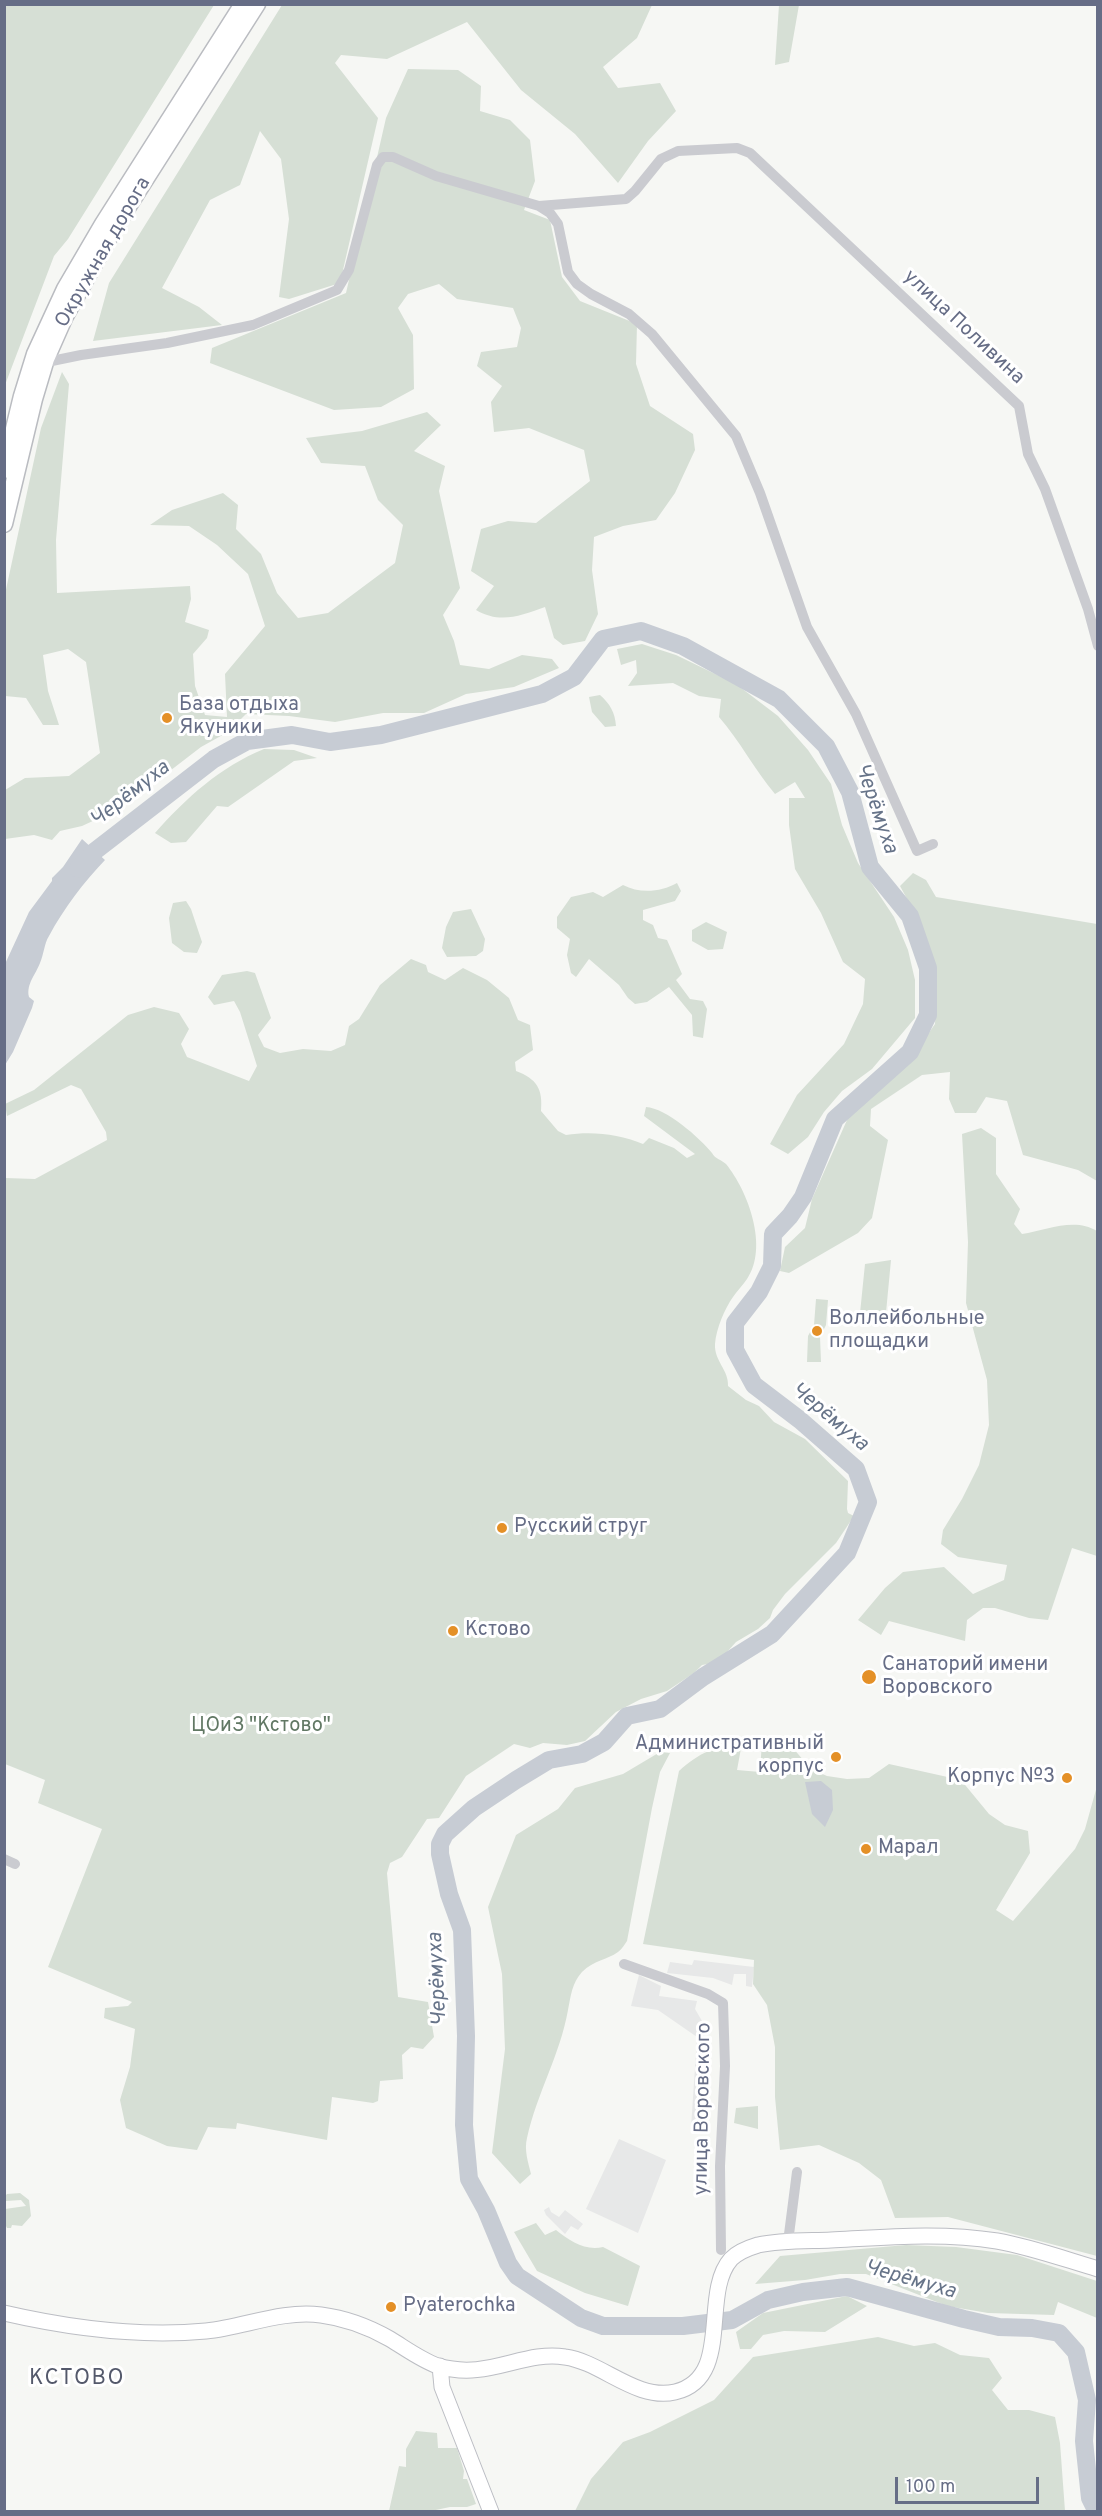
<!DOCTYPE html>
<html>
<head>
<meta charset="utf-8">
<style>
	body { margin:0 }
	#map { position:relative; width:1102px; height:2516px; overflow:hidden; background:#f6f7f4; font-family:Overpass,sans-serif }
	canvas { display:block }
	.frame { position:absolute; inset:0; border:6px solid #666d86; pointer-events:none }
	.scale { position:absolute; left:895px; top:2477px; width:144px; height:27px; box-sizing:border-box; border:3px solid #666d86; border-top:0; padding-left:8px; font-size:18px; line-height:21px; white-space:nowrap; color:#666d86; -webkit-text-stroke:4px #fff; paint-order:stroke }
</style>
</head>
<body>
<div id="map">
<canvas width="1102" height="2516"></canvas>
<div class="frame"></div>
<div class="scale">100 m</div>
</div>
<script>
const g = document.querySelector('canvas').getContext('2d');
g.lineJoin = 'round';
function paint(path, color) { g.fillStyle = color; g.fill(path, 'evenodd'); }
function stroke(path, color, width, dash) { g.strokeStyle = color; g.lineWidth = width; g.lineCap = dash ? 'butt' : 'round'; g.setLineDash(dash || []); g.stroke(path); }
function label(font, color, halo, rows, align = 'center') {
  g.font = font + ' Overpass,sans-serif'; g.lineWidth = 6; g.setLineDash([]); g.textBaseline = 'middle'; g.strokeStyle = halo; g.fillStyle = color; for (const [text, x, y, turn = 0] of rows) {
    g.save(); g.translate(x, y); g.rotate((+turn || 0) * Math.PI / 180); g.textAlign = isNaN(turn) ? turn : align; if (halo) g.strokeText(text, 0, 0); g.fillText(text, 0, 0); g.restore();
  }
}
paint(new Path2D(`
	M694 1960 754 1967 752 1987 746 1986V1974H734L732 1985 713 1978 667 1973 670 1962 692 1965Z
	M639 1975 661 1986 659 1996 697 2001 695 2009 705 2026 698 2128H691L697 2037 658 2010 631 2006Z
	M619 2139 666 2160 638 2233 586 2209Z
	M549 2207 551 2212 559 2217 565 2210 583 2224 578 2230 571 2226 565 2234 546 2215 544 2210Z`), '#e7e8e8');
paint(new Path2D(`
	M5 4 214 5 68 239 54 256 5 385Z
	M282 5H652L637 38 603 67 618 88 660 83 676 111 648 141 618 183 575 134 521 90 467 22 387 59 341 55 335 63 378 118 340 283 289 299 279 297 289 219 281 159 260 131 240 185 210 200 162 288 199 307 222 325 93 341 109 283Z
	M779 5H799L789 62 775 65Z
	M408 69 458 70 481 86 480 111 510 120 530 140 535 181 524 210 550 220 562 277 580 301 637 324 636 364 650 406 693 434 695 450 675 493 656 520 623 526 594 537 592 570 598 614 585 641 563 645 554 638 545 607C520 616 500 624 476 610L494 586 471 571 481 529 508 521 536 523 590 481 584 450 529 428 494 432 491 402 502 386 477 366 481 352 517 347 521 328 513 308 457 299 439 284 408 294 398 308 413 335 414 389 381 407 334 410 210 363 212 348 346 293 386 118Z
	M62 372 69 384 56 540 57 593 190 586 191 599 185 622 209 630 207 638 193 654 195 686 205 715 227 717 225 674 265 626 248 574 217 545 189 526 150 525 172 510 223 493 238 505 236 529 261 554 277 593 298 618 328 613 395 563 403 525 378 500 365 466 321 463 306 438 362 431 427 412 441 425 414 451 445 466 439 491 460 588 443 615 454 641 460 665 489 669 522 655 552 659 559 668 514 687 466 694 424 713H383L335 722 289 716 246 714 228 732 201 747 123 807 82 826 60 831 52 840 34 835 5 839V790L25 778 69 776 100 753 86 662 68 649 43 655 48 691 59 725H43L26 698 5 696V594L41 428Z
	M642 644 676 655 736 684 778 716 808 750 831 784 842 825 858 863 894 917 908 950 915 980V1018L872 1069 842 1091 824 1112 808 1137 788 1154 770 1144 797 1095 844 1044 863 1004 865 979 843 962 821 913 795 869 789 825V798H805L795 782 775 794C754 769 740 741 719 717L721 699 699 696 673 683 628 686 637 673 636 660 621 665 617 649Z
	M600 695C610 704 615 712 616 726L605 727 592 712 589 697Z
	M264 749 294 750 317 758 294 761 228 807 217 806 186 842 171 843 155 833C186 798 220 767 264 749Z
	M913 873 926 880 936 897 1097 924V1181L1078 1170 1023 1155 1007 1101 986 1097 976 1113H955L949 1099 950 1072 922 1075 871 1109 870 1126 888 1140 872 1218 858 1233 789 1273 780 1271 785 1247 805 1228 812 1199 847 1120 859 1104 910 1060 935 1024 936 993 924 940 912 908 900 886Z
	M677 883 681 891 675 901 643 910V920L653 925 658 938 667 940 682 974 676 980 690 999 703 1001 707 1009 703 1038 693 1036 692 1015 669 987 647 1002 635 1004 628 998 619 985 589 959 576 977 571 973 567 955 570 939 557 928V917L571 897 593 892 603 897 623 885C640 894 661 892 677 883Z
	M186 901 191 909 202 942 197 953 184 952 172 943 169 918 173 903Z
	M471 909 485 939 483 951 476 956 447 957 442 948 446 927 453 912Z
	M706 922 727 932 723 949 708 950 692 941V930Z
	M411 959 426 965 428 972 445 980 463 968 487 980 509 998 518 1020 530 1025 533 1050 515 1062 516 1071C537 1079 543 1089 541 1111L558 1131 566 1135C592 1131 619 1134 643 1144L649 1138 674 1148 687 1158 695 1154 644 1116 646 1107C666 1108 700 1138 712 1153 715 1159 722 1160 726 1164 748 1191 769 1247 747 1279 743 1285 737 1291 733 1297 725 1308 716 1329 715 1344 714 1361 729 1370 728 1386L746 1400 759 1406 774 1422 805 1439 848 1481 847 1509 848 1513 854 1516 836 1543 785 1594 773 1610 770 1618 758 1629 736 1642 718 1662 702 1665 694 1673 667 1691 641 1699 616 1712 585 1741 567 1745 543 1743 530 1748 514 1744 466 1776 439 1818 427 1819 402 1857 390 1863 387 1873 398 1997 428 2002 434 2037 423 2049 411 2047 402 2055 403 2079 380 2081 378 2101 373 2103 332 2097 327 2140 237 2123 236 2129 208 2127 197 2150 167 2146 126 2128 120 2100 130 2067 135 2029 104 2018 105 2008 128 2006 132 2002 48 1967 102 1829 38 1803 45 1780 5 1764V1178L35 1179 107 1140 106 1132 81 1089 71 1085 7 1116 5 1104 34 1090 128 1015 154 1007 179 1013 189 1029 181 1044 187 1057 249 1081 257 1066 240 1012 234 1001 214 1005 208 997 222 975 247 971 255 973 271 1018 258 1035 264 1047 280 1053 303 1049 331 1051 345 1045 349 1026 359 1019 380 985Z
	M981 1128 996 1138V1174L1020 1209 1014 1224 1022 1234C1046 1230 1075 1217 1097 1231V1556L1072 1548 1048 1620 1029 1618 995 1608H983L967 1620 965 1641 889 1621 881 1635 858 1620 885 1588 903 1572 944 1567 973 1594 1004 1580 1007 1565 958 1557 941 1544 943 1530 962 1499 979 1465 989 1425 987 1380 966 1303 968 1242 962 1134Z
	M891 1260 885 1323H859L865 1264Z
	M816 1299 828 1300 826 1325 820 1337 821 1362H807L808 1336 814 1325Z
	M762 1741 792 1747 811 1769 827 1776 847 1779 869 1778 889 1764 961 1780 989 1814 1005 1825 1028 1831 1030 1853 996 1910 1013 1921 1075 1849 1085 1829 1097 1786V2256L948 2217 895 2218 881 2180 859 2163 819 2145 780 2150 775 2097V2047L767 2005 753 1984 754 1960 643 1944 679 1771C700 1752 714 1747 742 1743L737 1770 760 1772Z
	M660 1752 670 1753 660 1772 652 1808 627 1941C625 1944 622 1949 618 1952 607 1960 594 1960 582 1972 572 1983 571 1995 568 2010 560 2055 537 2093 527 2138 524 2150 528 2162 531 2174L520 2184 492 2153 505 2049 502 1974 488 1907 516 1835 558 1809 575 1788 623 1774Z
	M758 2106V2129L734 2123 736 2108Z
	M20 2193 29 2200 31 2216 22 2226 12 2225 11 2228H7L5 2224 4 2205 5 2209 26 2206 21 2200 6 2201 4 2205 5 2196 7 2194Z
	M536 2223 545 2235 556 2230C570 2241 585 2251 603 2247L640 2266 628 2306 585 2293 537 2271 514 2232Z
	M906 2245 956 2247 1017 2255 1097 2281V2318L1058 2302 1054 2315 988 2313 947 2306 866 2274H840L805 2280 755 2284 780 2256Z
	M847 2296 867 2306 825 2332 784 2331 763 2335 751 2349H740L736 2332 763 2313Z
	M878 2337 914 2346 935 2343 960 2355 989 2358 1002 2378 992 2390 1008 2410H1029L1055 2417 1060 2443 1065 2511H575L591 2479 623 2442 650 2432 714 2400 753 2357Z
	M416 2431 437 2433 438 2448H457L464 2471 463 2479H467L476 2504 467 2507H450L431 2511H389L399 2466 406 2467V2449Z`), '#d6dfd5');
paint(new Path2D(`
	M82 839 105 860C84 882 64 908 49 936 44 944 44 954 40 963 36 974 26 984 29 997L34 1001 32 1008 13 1052 5 1065V964L29 912 52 881V878L63 867Z
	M821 1781 832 1790 833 1810 825 1827 812 1814 805 1782Z`), '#c7ccd4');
stroke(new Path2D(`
	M78 869 95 851 214 759 247 741 292 735 330 742 381 735 542 694 574 677 603 639 641 631 683 646 779 699 826 746 850 792 870 867 910 916 928 968V1015L910 1052 835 1119 803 1197 790 1216 773 1234 772 1266 759 1292 735 1323V1350L754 1385 800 1420 856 1469 868 1502 847 1553 772 1634 703 1677 660 1709 627 1716 604 1742 582 1754 549 1760 516 1780 474 1808 445 1834 440 1844V1854L449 1894 462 1930 466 2036 464 2125 469 2179 486 2210 508 2263 517 2276 581 2318 603 2326H683L732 2320 768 2300 803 2292 847 2287 964 2319 999 2327 1032 2328 1059 2333 1076 2352 1087 2400 1084 2441 1090 2498 1097 2512`), '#c7ccd4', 18);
const secondary = new Path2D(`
	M4 2313C69 2328 140 2337 206 2331 245 2327 281 2310 321 2315 345 2318 369 2327 390 2339 405 2348 421 2360 438 2366 488 2381 523 2350 565 2357 602 2362 636 2401 675 2392 734 2378 700 2294 731 2259 738 2252 748 2248 758 2245 781 2240 807 2241 831 2240 887 2237 942 2232 997 2241 1031 2247 1064 2259 1098 2269
	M440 2366 442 2387 491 2512`);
const primary = new Path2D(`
	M4 470 22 396 35 354 65 289 103 224 243 4
	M4 524 34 399 46 359 65 316 113 230 257 4`);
stroke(secondary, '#bcbec4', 17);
stroke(primary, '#babcc1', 19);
stroke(new Path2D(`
	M539 206 550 213 558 224 568 272 577 284 591 294 629 314 652 334 736 436 760 493 807 627 856 714 917 851 933 844
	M42 363 81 355 167 343 253 325 337 290 349 270 377 165 383 157H393L436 176 539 206 626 199 635 191 661 159 678 151 737 148 750 153 1019 406 1028 454 1045 489 1088 609 1098 646
	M4 1859 15 1864
	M624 1964 708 1994 723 2003 725 2066 720 2166 721 2250
	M788 2242 797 2172`), '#cacbd0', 10);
stroke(secondary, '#fff', 15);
stroke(primary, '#fff', 16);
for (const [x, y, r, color] of [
	[167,718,6,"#e49027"],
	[817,1331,6,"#e49027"],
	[502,1528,6,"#e49027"],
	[453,1631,6,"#e49027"],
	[869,1677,8,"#e49027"],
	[836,1757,6,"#e49027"],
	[1067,1778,6,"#e49027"],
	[866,1849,6,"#e49027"],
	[391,2307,6,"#e49027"]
]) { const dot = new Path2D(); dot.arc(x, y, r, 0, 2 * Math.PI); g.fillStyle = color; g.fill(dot); stroke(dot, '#fff', 2); }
label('20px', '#666d86', '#fff', [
	["Окружная дорога",104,253,-60],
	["улица Поливина",963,328,43],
	["улица Воровского",704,2109,-89]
]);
label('20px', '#666d86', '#fff', [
	["База отдыха",179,706],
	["Якуники",179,729],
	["Воллейбольные",829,1320],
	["площадки",829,1343],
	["Русский струг",514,1528],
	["Кстово",465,1631],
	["Санаторий имени",882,1666],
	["Воровского",882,1689],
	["Административный",824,1745,"right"],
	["корпус",824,1768,"right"],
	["Корпус №3",1055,1778,"right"],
	["Марал",878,1849],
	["Pyaterochka",403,2307]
], 'left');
label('20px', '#617864', '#fff', [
	["ЦОиЗ \"Кстово\"",261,1727]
]);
label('italic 21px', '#677489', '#fff', [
	["Черёмуха",131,795,-38],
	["Черёмуха",875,809,71],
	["Черёмуха",829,1418,40],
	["Черёмуха",439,1979,-93],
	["Черёмуха",910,2281,16]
]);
g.letterSpacing = '1.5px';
label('22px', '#54596b', '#fff', [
	["КСТОВО",77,2380]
]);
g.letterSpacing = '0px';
</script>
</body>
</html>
